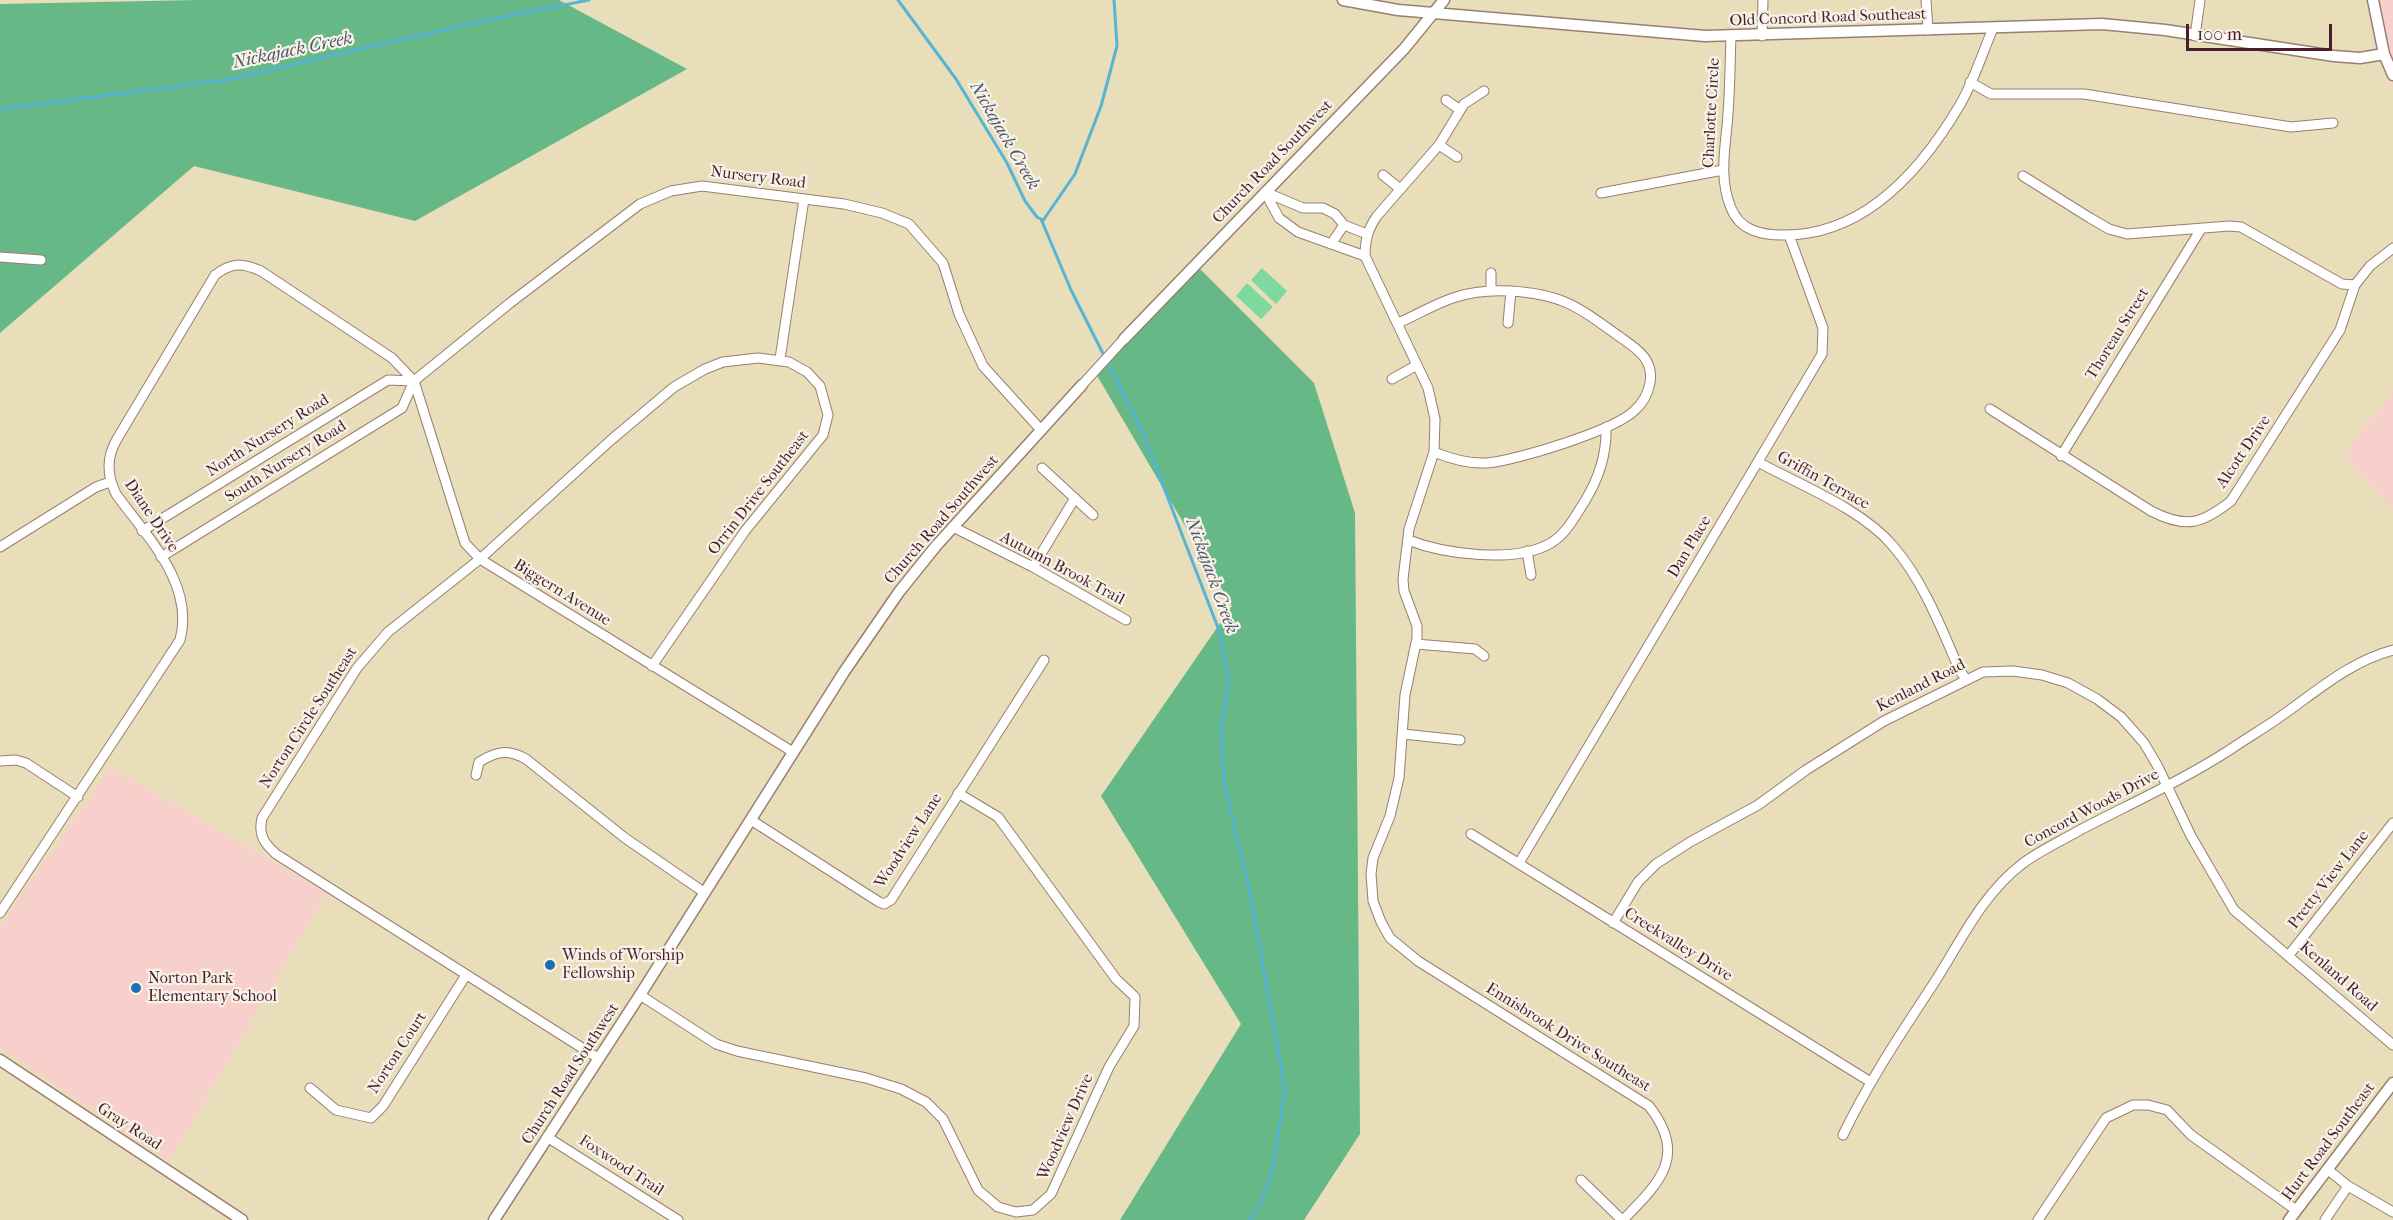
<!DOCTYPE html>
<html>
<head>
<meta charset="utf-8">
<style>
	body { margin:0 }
	#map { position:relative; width:2393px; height:1220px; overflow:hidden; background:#e8deba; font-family:"IM FELL French Canon",serif }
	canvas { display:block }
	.scale { position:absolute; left:2186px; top:24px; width:146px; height:27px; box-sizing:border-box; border:3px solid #4a1f2b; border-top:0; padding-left:8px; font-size:18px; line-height:21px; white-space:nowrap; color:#4a1f2b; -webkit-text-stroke:4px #f7f3e8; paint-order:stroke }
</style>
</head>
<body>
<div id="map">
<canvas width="2393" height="1220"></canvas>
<div class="scale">100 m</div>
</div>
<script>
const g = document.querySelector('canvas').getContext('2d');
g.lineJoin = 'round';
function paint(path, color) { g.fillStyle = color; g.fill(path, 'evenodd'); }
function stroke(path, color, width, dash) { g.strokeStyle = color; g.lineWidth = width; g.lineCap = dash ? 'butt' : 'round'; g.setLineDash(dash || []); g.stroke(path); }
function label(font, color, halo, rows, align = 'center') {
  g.font = font + ' "IM FELL French Canon",serif'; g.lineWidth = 4.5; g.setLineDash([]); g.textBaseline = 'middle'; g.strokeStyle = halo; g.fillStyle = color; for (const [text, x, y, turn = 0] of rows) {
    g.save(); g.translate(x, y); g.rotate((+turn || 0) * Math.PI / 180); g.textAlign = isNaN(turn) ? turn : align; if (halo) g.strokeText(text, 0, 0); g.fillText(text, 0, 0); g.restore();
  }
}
paint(new Path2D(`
	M2371 0H2393V85L2374 52Z
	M2393 391V511L2344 455Z
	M110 767 327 893 169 1162 0 1048V927Z`), '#f7d0cc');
paint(new Path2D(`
	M1262 268 1287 291 1276 304 1251 280Z
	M1247 283 1273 307 1261 319 1236 296Z`), '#7ed89f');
paint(new Path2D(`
	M198 0H559L687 69 415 221 194 166 0 333V4Z
	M1192 261 1314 383 1355 513 1360 1134 1304 1220H1120L1241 1024 1101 796 1232 606 1095 372Z`), '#66b886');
stroke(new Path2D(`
	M898 0 956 79 1007 163 1025 201 1037 217 1041 219 1071 290 1142 431 1220 633 1229 682 1221 727 1224 782 1251 898 1285 1089 1272 1174 1258 1209 1250 1220
	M0 109 226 80 482 21 589 0
	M1042 222 1075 174 1101 106 1117 46 1114 0`), '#56b4d4', 3);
const minor = new Path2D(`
	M1926 0 1928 30
	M1731 36C1730 62 1730 88 1728 114 1726 145 1718 177 1731 208 1740 231 1762 235 1783 235 1865 236 1923 168 1961 103 1974 80 1983 52 1993 28
	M1762 36 1763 0
	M2195 36 2200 0
	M1970 82 1991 94H2084L2291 127 2333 123
	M1484 91 1464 104 1439 145 1377 216C1368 229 1365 240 1365 256L1428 388 1435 419 1434 452 1409 529 1403 579 1404 591 1417 626V638L1405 695 1399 778 1390 816 1373 858 1371 874 1373 901 1381 922 1390 938 1418 961 1649 1106C1688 1156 1660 1182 1623 1220
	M1446 100 1460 110
	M1439 145 1457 157
	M1383 175 1400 189
	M2023 176 2090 218 2109 229 2127 234 2229 226 2241 227 2342 284 2355 285
	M1265 192 1279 218 1298 232 1365 256
	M1265 192 1303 208H1323L1335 214 1344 225 1367 234
	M1601 193 1723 170
	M1331 244 1344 225
	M0 257 41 260
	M1491 273V290
	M1398 323C1417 315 1436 303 1456 297 1474 291 1491 290 1510 291 1563 294 1578 307 1620 337 1637 349 1654 359 1650 383 1648 393 1643 403 1635 410 1616 430 1515 461 1487 463 1468 464 1451 459 1434 452
	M1508 323 1511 291
	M780 359 804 199
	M1392 379 1417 365
	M1082 385 1124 339
	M1990 409 2151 511C2186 529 2202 524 2231 501L2340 330 2355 285 2370 266 2393 248
	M2061 456 2201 229
	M1758 462C1800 485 1862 509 1893 546 1924 582 1941 628 1960 671L1966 679
	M1042 468 1093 515
	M953 527 1033 567 1126 620
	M142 531 388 380 414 381
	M1408 540C1444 554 1515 564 1551 543 1567 533 1575 516 1585 501 1599 478 1607 454 1606 427
	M0 547 96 487 110 482
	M1527 551 1531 575
	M161 557 402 408 414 381 510 303 640 204 671 191 702 186 844 204 882 213 909 224 943 263 959 314 983 366 1041 430
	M1033 567 1075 498
	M1416 644 1475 649 1484 656
	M1403 734 1460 740
	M0 761 16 760 26 763 78 797
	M476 775 479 762C497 751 508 749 526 759L625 838 705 893
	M751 820 879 902 884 904 891 900 1044 660
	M1471 834 1869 1081
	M1519 863 1822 354 1823 328 1789 235
	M0 913 180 640C195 584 147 537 116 494 107 475 106 458 117 439L215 275C232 262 242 263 261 271L392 358 414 381 465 543 480 559 793 752
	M1613 923 1638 882 1656 864 1690 842 1758 805 1806 770 1884 721 1983 672 2013 671 2042 675 2068 683 2097 699 2121 717 2144 743 2157 765 2191 836 2234 910 2393 1045
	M2289 955 2393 823
	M640 995 716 1044 737 1051 866 1078 901 1089 926 1102 943 1119 978 1190 998 1207 1016 1212 1033 1210 1051 1194 1109 1067 1134 1026 1135 997 1116 979 998 817 958 793
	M598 1058 276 854C264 843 258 835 262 818L357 668 388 632 480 559 611 440 674 387 705 369 723 362 758 358 789 362 807 372 820 386 828 415 823 435 745 531 652 666
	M310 1088 336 1110 371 1118 383 1106 466 975
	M1843 1135C1870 1079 1902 1032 1936 980 1962 939 1982 895 2022 864 2039 851 2061 841 2080 830 2130 804 2181 781 2228 751 2244 740 2261 730 2277 719 2315 693 2348 662 2393 650
	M547 1137 678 1220
	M1581 1180 1622 1220
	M2348 1186 2393 1212
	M2038 1220 2106 1118 2133 1105H2148L2167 1110 2191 1135 2296 1210
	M2325 1220 2348 1186 2327 1169`);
const tertiary = new Path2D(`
	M1343 0 1398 10 1705 36 2102 24 2165 30 2334 56 2360 58 2384 54
	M2373 0 2384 54 2393 75
	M1124 339 1404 49 1444 0
	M0 1060 242 1220
	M494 1220 640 995 844 672 899 592 936 546 1082 385
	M2289 1220 2393 1083`);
stroke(minor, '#997e72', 11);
stroke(tertiary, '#997e72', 13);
stroke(minor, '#fff', 9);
stroke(tertiary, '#fff', 10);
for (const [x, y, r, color] of [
	[550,965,6,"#1f6fb2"],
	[136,988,6,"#1f6fb2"]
]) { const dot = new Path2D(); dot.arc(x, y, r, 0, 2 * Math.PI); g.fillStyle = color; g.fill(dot); stroke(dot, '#f7f3e8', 2); }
label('16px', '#4a1f2b', '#f7f3e8', [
	["Old Concord Road Southeast",1828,18,-2],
	["Charlotte Circle",1712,113,-87],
	["Church Road Southwest",1273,162,-46],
	["Nursery Road",758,178,7],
	["Thoreau Street",2118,334,-58],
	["North Nursery Road",268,436,-32],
	["Alcott Drive",2244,452,-56],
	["South Nursery Road",286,462,-32],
	["Griffin Terrace",1823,481,29],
	["Orrin Drive Southeast",759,493,-52],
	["Diane Drive",151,516,56],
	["Church Road Southwest",942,520,-49],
	["Dan Place",1690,547,-59],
	["Autumn Brook Trail",1062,569,28],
	["Biggern Avenue",562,593,32],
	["Kenland Road",1921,686,-27],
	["Norton Circle Southeast",309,718,-57],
	["Concord Woods Drive",2092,809,-28],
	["Woodview Lane",909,841,-57],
	["Pretty View Lane",2329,880,-52],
	["Creekvalley Drive",1678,945,32],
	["Kenland Road",2338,977,41],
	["Ennisbrook Drive Southeast",1568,1038,32],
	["Norton Court",398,1053,-57],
	["Church Road Southwest",571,1074,-57],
	["Gray Road",129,1127,33],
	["Woodview Drive",1066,1127,-66],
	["Hurt Road Southeast",2329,1142,-53],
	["Foxwood Trail",621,1166,33]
]);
label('16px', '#4a1f2b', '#f7f3e8', [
	["Winds of Worship",562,956],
	["Fellowship",562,974],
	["Norton Park",148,979],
	["Elementary School",148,997]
], 'left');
label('italic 18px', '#4e5366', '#f7f3e8', [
	["Nickajack Creek",293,51,-12],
	["Nickajack Creek",1004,136,60],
	["Nickajack Creek",1211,576,70]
]);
</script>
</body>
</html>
